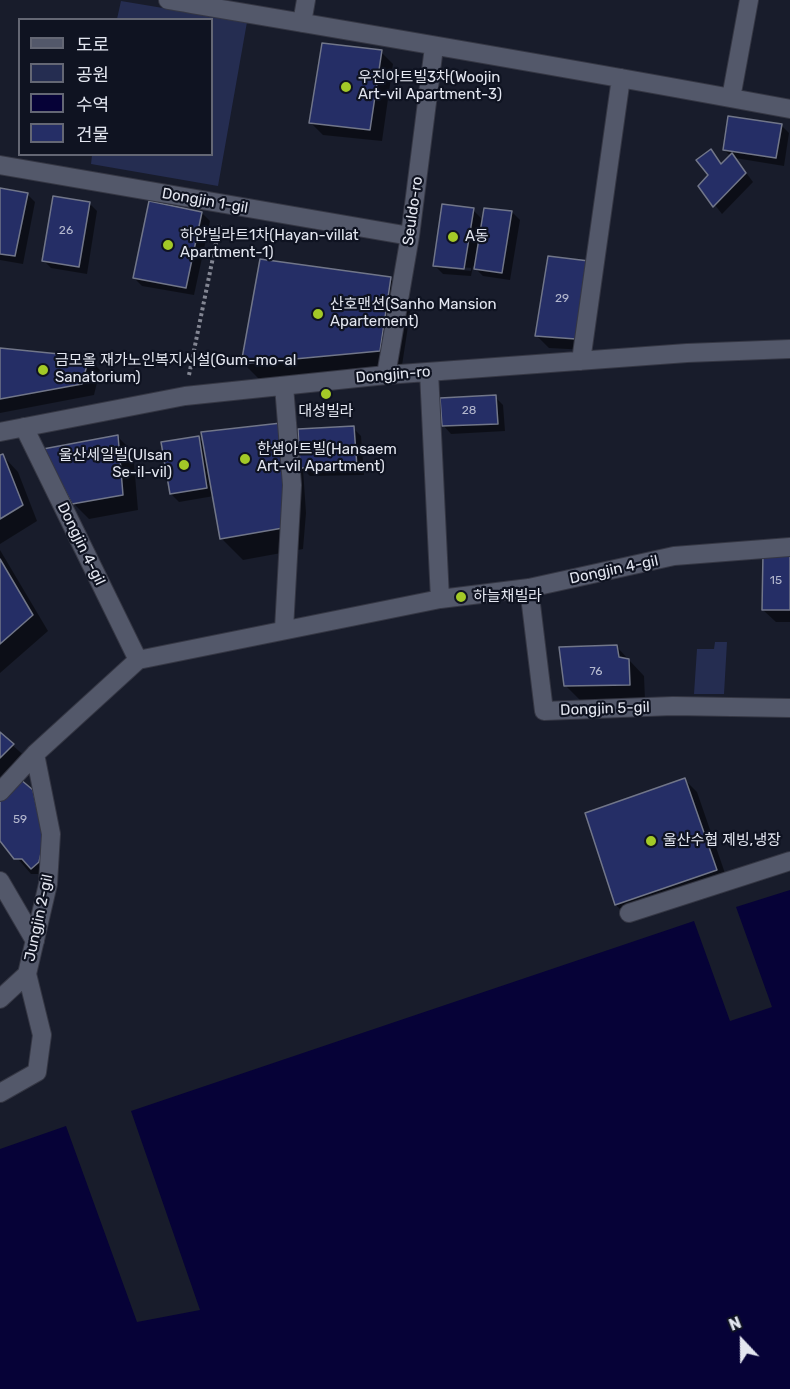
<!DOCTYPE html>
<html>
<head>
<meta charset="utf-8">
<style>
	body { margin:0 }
	#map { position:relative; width:790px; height:1389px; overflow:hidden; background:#181c2b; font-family:Rubik,"Noto Sans KR",sans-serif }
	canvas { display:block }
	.legend { position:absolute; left:18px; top:18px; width:195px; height:138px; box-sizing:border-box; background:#0f1321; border:2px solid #646774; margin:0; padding:8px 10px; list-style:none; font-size:18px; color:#e3e6f0 }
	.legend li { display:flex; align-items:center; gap:12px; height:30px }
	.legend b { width:30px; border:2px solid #646774 }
	.north { position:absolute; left:712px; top:1311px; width:60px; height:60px; -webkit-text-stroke:4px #0f1321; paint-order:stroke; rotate:338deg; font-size:16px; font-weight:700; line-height:24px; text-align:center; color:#e3e6f0 }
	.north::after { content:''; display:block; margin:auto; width:21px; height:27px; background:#e3e6f0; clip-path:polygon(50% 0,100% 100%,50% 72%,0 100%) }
</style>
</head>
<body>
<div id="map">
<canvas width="790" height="1389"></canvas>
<ul class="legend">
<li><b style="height:8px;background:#53586a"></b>도로</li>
<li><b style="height:16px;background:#252d51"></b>공원</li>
<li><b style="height:16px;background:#060237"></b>수역</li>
<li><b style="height:16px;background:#252e66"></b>건물</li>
</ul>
<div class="north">N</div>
</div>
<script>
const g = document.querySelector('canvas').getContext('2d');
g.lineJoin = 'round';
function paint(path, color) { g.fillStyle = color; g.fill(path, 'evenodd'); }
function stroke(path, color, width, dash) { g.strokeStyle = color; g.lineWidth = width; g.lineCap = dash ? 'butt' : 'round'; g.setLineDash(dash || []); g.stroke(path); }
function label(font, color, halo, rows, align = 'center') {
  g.font = font + ' Rubik,"Noto Sans KR",sans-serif'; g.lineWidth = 4.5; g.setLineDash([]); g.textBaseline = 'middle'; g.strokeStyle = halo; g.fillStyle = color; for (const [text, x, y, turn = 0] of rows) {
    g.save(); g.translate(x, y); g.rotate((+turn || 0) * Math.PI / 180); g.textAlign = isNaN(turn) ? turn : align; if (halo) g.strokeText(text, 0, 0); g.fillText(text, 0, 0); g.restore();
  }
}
paint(new Path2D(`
	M121 1 247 22 218 186 91 164 92 155 212 154V20L117 19Z
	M715 642H727L724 694H694L697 649H714Z`), '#252d51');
paint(new Path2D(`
	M790 890V1389H0V1149L66 1126 137 1322 200 1310 131 1111 694 921 730 1021 772 1007 736 907Z`), '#060237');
paint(new Path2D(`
	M381 52 393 64 382 141 323 135 311 123Z
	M781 125 789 133 784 166 735 158 753 182 722 214 700 186 710 175V151L723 165 731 156 724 150Z
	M0 190 27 194 35 202 23 264 0 260Z
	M89 203 97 211 87 274 51 268 43 260Z
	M473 210 483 220 512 212 520 220 510 280 483 276 473 266 471 276 443 274 435 266ZM442 265 471 268V271L442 268Z
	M202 213 210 221 194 295 142 286 134 278Z
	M549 258 587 350 549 348 537 336Z
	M390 279 412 300 401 372 264 384 243 363Z
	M0 349 88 358 100 370 94 395 0 413Z
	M495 397 503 405 505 431 451 434 443 425Z
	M280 425 301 445 353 428 361 436 364 475 310 476 303 469 306 513 303 549 243 560 221 538 214 496 179 502 171 494 199 438 205 444Z
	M117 436 133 452 138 510 89 519 73 503Z
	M0 456H3L18 472 37 521 0 544Z
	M0 550 48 631 0 673Z
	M790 553V622H776L763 610Z
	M616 646 644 676 645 700 581 701 566 686Z
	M0 734 29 760 0 788Z
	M685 780 697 792 728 882 628 917 616 905Z
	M0 803 48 807 59 857 54 878 48 884 38 874H31L0 838Z`), '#0007');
const building = new Path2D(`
	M322 43 382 50 370 130 309 123Z
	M728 116 782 124 776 158 723 150Z
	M711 149 721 164 732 153 746 173 713 207 698 186 708 175 696 160Z
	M0 188 28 193 15 256 0 254Z
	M53 196 90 202 79 267 42 261Z
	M149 201 202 212 186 288 133 278Z
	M442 204 474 208 464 269 433 266Z
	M484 208 512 211 502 273 474 269Z
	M548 256 589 261 576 339 535 336Z
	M260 259 391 277 380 351 241 364Z
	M0 348 89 357 82 384 0 399Z
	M496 395 498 424 442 426 440 398Z
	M281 423 285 491 283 528 220 539 201 432Z
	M354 426 357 467 300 468 298 429Z
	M118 435 123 495 72 504 43 449Z
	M199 436 207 488 170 494 161 442Z
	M3 454 23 505 0 519V455Z
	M790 552V610H762L763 553Z
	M0 559 33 615 0 644Z
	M617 645 619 657 629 659 630 685 564 686 559 647Z
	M0 732 14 744 0 758Z
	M685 778 717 870 615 905 585 813Z
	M20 779 33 790 44 840 39 862 31 869 22 859H14L0 841V801Z`);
paint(building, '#252e66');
stroke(building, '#717689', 1.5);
const minor = new Path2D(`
	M168 0C375 35 583 70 790 109
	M302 23 306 0
	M731 98 749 0
	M0 165 410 236
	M581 361 621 78
	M429 372 440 599
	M386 375 410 236 434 47
	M284 386 292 485 284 629
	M24 427 138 660
	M0 432 185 396 386 375 687 353 790 349
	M529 588 544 711 673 706 790 708
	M0 792 35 754 138 660 440 599 529 588 674 556 790 547
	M0 881 35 941
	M629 913 790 861
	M0 999 27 974 48 884 51 834 35 754
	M0 1093 37 1072 42 1035 27 974`);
stroke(minor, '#353744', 20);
stroke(new Path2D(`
	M189 375 220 223`), '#838693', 4, [3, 3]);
stroke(minor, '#53586a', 18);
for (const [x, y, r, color] of [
	[346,87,6,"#a3c927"],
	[453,237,6,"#a3c927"],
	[168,245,6,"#a3c927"],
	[318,314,6,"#a3c927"],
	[43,370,6,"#a3c927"],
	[326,394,6,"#a3c927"],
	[245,459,6,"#a3c927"],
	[184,465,6,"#a3c927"],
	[461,597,6,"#a3c927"],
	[651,841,6,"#a3c927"]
]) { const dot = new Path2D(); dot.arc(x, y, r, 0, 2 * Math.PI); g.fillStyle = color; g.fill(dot); stroke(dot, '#0f1321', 2); }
label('12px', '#b4b8ce', null, [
	["26",66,231],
	["29",562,299],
	["28",469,411],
	["15",776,581],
	["76",596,672],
	["59",20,820]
]);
label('15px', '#e3e6f0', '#0f1321', [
	["우진아트빌3차(Woojin",358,78],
	["Art-vil Apartment-3)",358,95],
	["하얀빌라트1차(Hayan-villat",180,236],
	["Apartment-1)",180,253],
	["A동",465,237],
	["산호맨션(Sanho Mansion",330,305],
	["Apartement)",330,322],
	["금모올 재가노인복지시설(Gum-mo-al",55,361],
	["Sanatorium)",55,378],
	["대성빌라",326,412,"center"],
	["한샘아트빌(Hansaem",257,450],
	["Art-vil Apartment)",257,467],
	["울산세일빌(Ulsan",172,456,"right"],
	["Se-il-vil)",172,473,"right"],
	["하늘채빌라",473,597],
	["울산수협 제빙,냉장",663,841]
], 'left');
label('15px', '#e3e6f0', '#0f1321', [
	["Dongjin 1-gil",205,201,10],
	["Seuldo-ro",413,211,-82],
	["Dongjin-ro",393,375,-5],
	["Dongjin 4-gil",81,544,64],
	["Dongjin 4-gil",614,570,-12],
	["Dongjin 5-gil",605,709,-2],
	["Jungjin 2-gil",39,918,-78]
]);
</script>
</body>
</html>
